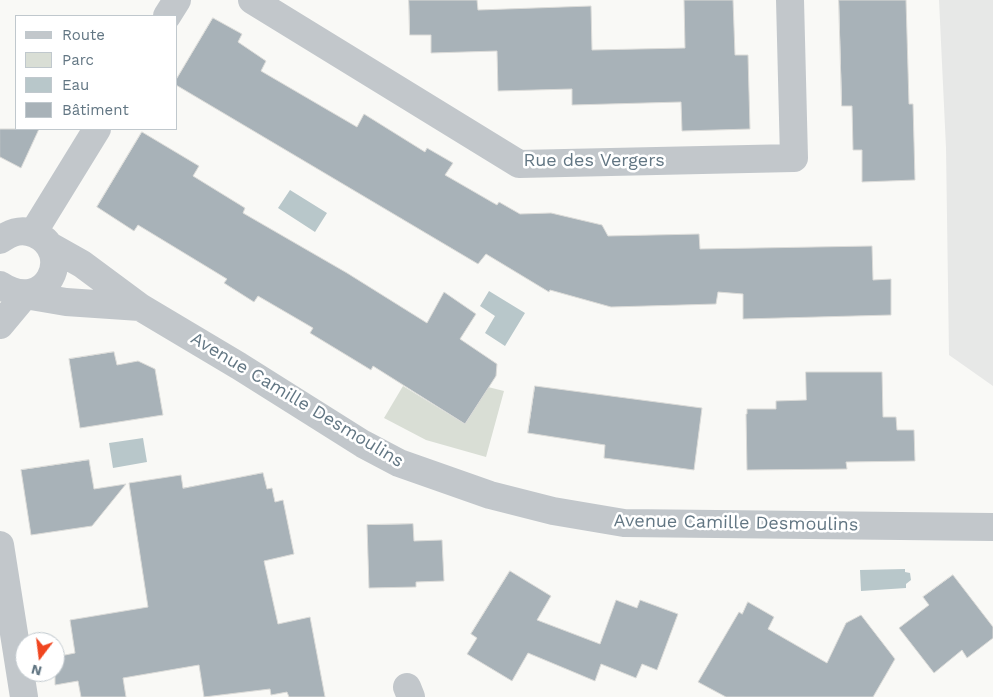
<!DOCTYPE html>
<html>
<head>
<meta charset="utf-8">
<style>
	body { margin:0 }
	#map { position:relative; width:993px; height:697px; overflow:hidden; background:#f9f9f6; font-family:"Work Sans",sans-serif }
	canvas { display:block }
	.legend { position:absolute; left:15px; top:15px; width:162px; height:115px; box-sizing:border-box; background:#fff; border:1px solid #c0c8cd; margin:0; padding:6px 9px; list-style:none; font-size:15px; color:#627683 }
	.legend li { display:flex; align-items:center; gap:10px; height:25px }
	.legend b { width:25px; border:1px solid #c0c8cd }
	.north { position:absolute; left:15px; top:632px; width:50px; height:50px; box-sizing:border-box; background:#fff; border:1px solid #c0c8cd; border-radius:50%; rotate:195deg; font-size:14px; font-weight:700; line-height:20px; text-align:center; color:#627683 }
	.north::after { content:''; display:block; margin:auto; width:18px; height:22px; background:#f0451f; clip-path:polygon(50% 0,100% 100%,50% 72%,0 100%) }
</style>
</head>
<body>
<div id="map">
<canvas width="993" height="697"></canvas>
<ul class="legend">
<li><b style="height:6px;background:#c2c7cb"></b>Route</li>
<li><b style="height:14px;background:#d9ded5"></b>Parc</li>
<li><b style="height:14px;background:#b8c7ca"></b>Eau</li>
<li><b style="height:14px;background:#a8b2b8"></b>Bâtiment</li>
</ul>
<div class="north">N</div>
</div>
<script>
const g = document.querySelector('canvas').getContext('2d');
g.lineJoin = 'round';
function paint(path, color) { g.fillStyle = color; g.fill(path, 'evenodd'); }
function stroke(path, color, width, dash) { g.strokeStyle = color; g.lineWidth = width; g.lineCap = dash ? 'butt' : 'round'; g.setLineDash(dash || []); g.stroke(path); }
function label(font, color, halo, rows, align = 'center') {
  g.font = font + ' "Work Sans",sans-serif'; g.lineWidth = 5; g.setLineDash([]); g.textBaseline = 'middle'; g.strokeStyle = halo; g.fillStyle = color; for (const [text, x, y, turn = 0] of rows) {
    g.save(); g.translate(x, y); g.rotate((+turn || 0) * Math.PI / 180); g.textAlign = isNaN(turn) ? turn : align; if (halo) g.strokeText(text, 0, 0); g.fillText(text, 0, 0); g.restore();
  }
}
paint(new Path2D(`
	M939 0H993V386L949 355 946 148Z`), '#e7e8e7');
paint(new Path2D(`
	M403 386 465 424 488 387 504 391 486 457 426 440 384 418Z`), '#d9ded5');
paint(new Path2D(`
	M290 190 327 213 315 232 278 208Z
	M489 291 525 313 505 346 485 333 495 316 480 306Z
	M143 438 147 462 113 468 109 443Z
	M905 569V572L910 573 911 580 906 584V588L861 591 860 570Z`), '#b8c7ca');
const building = new Path2D(`
	M409 0H477L478 10 591 6 592 50 685 48 684 0H733L735 55H748L750 129 682 131 681 102 572 105V89L498 91 497 51 431 53V35H410Z
	M839 0H906L909 104H913L915 180 862 182V150H853L852 106H842Z
	M213 18 242 34 238 42 266 61 261 71 357 127 364 114 425 152 427 148 453 163 445 175 497 205 499 202 520 214 551 213 602 225 608 236 699 234 700 249 872 246 873 280 891 279V315L743 319V294L718 292 716 304 611 307 550 290 549 292 486 254 478 264 176 85V80Z
	M0 129H39L21 168 0 157Z
	M142 132 199 166 193 176 245 208 243 213 347 273 427 323 444 292 476 314 460 339 497 364 496 376 465 424 373 366 371 370 310 333 313 328 258 296 254 302 224 283 227 279 138 225 134 231 97 207Z
	M114 352 117 365 138 361 155 369 163 415 80 428 69 359Z
	M806 372H882L883 417H896L897 430H914L915 461 846 462 847 469 747 470 746 414H747V409H776V401L806 400Z
	M535 386 702 408 694 470 604 458 605 445 528 433Z
	M89 460 94 489 126 484 92 526 31 535 21 470Z
	M263 473 267 489 272 488 275 502 283 500 294 554 264 561 278 624 310 617 325 697H289L287 692 271 695 270 689 204 697 199 665 123 678 126 697H81L78 681 55 685V657L75 653 70 620 148 607 129 483 181 475 183 488Z
	M413 524 414 541 442 540 444 581 416 582V587L369 588 367 525Z
	M510 571 551 596 537 620 600 644 616 600 637 608 640 600 678 614 657 670 642 664 636 678 601 664 595 681 528 653 512 681 467 654 477 638 471 634Z
	M953 575 993 627V638L967 658 962 650 934 673 899 628 929 605 923 597Z
	M748 602 774 617 768 629 827 663 846 623 861 615 895 659 873 697H726L698 682 739 612 742 614Z`);
paint(building, '#a8b2b8');
stroke(building, '#dbdbd8', 1);
stroke(new Path2D(`
	M252 0 519 164 794 158 790 0
	M167 16 177 0
	M33 233 97 129
	M0 240C11 232 22 228 35 234 75 252 47 316 0 285
	M50 246 82 264 140 307 239 366 363 444 399 463 490 495 553 511 624 523 993 527
	M0 325 25 295 66 302 140 307
	M0 545 24 697
	M407 687 411 697`), '#c2c7cb', 28);
label('18px', '#627683', '#fff', [
	["Rue des Vergers",594,161],
	["Avenue Camille Desmoulins",297,400,31],
	["Avenue Camille Desmoulins",736,523,1]
]);
</script>
</body>
</html>
